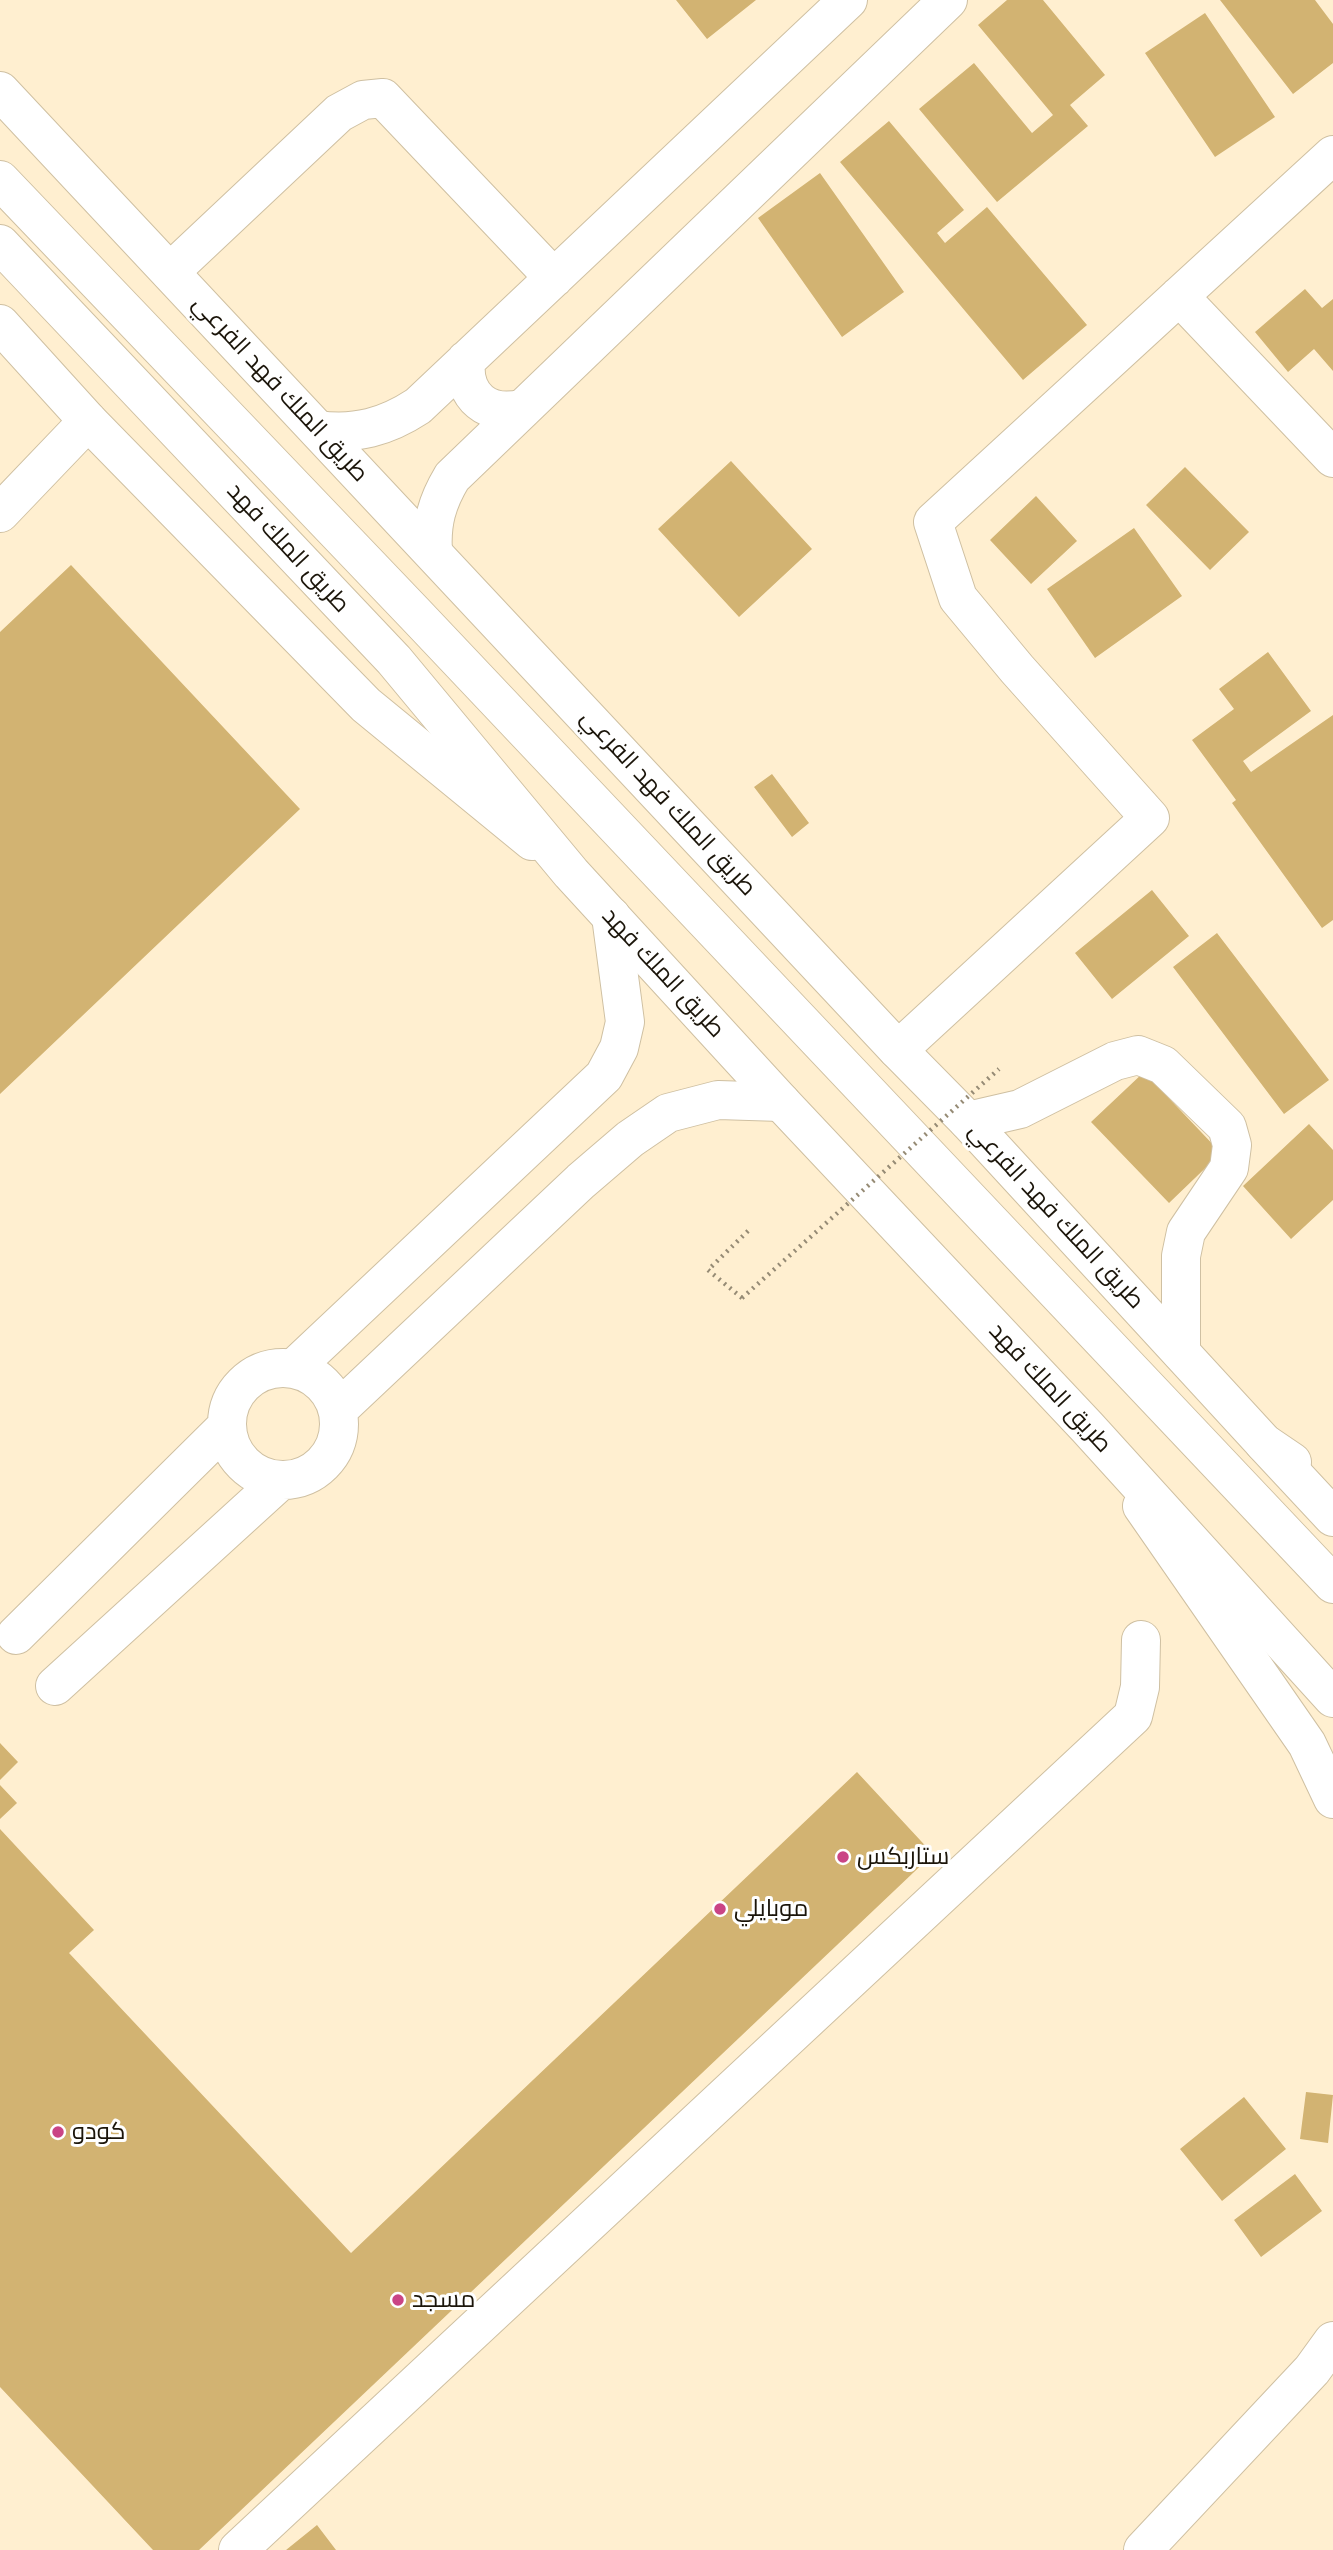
<!DOCTYPE html>
<html>
<head>
<meta charset="utf-8">
<style>
	body { margin:0 }
	canvas { display:block; background:#ffefd0 }
</style>
</head>
<body>
<canvas width="1333" height="2550"></canvas>
<script>
const g = document.querySelector('canvas').getContext('2d');
g.lineJoin = 'round';
function paint(path, color) { g.fillStyle = color; g.fill(path, 'evenodd'); }
function stroke(path, color, width, dash) { g.strokeStyle = color; g.lineWidth = width; g.lineCap = dash ? 'butt' : 'round'; g.setLineDash(dash || []); g.stroke(path); }
function label(font, color, halo, rows, align = 'center') {
  g.font = font + ' "PT Sans",Cairo,sans-serif'; g.lineWidth = 6; g.setLineDash([]); g.textBaseline = 'middle'; g.strokeStyle = halo; g.fillStyle = color; for (const [text, x, y, turn = 0] of rows) {
    g.save(); g.translate(x, y); g.rotate((+turn || 0) * Math.PI / 180); g.textAlign = isNaN(turn) ? turn : align; if (halo) g.strokeText(text, 0, 0); g.fillText(text, 0, 0); g.restore();
  }
}
paint(new Path2D(`
	M676 0H756L707 39Z
	M1007 0H1043L1105 75 1070 105 1088 126 997 202 919 109 974 63 1032 133 1053 115 978 25Z
	M1220 0H1315L1333 24V63L1293 94Z
	M1205 13 1275 117 1215 157 1145 53Z
	M889 121 964 210 937 233 945 243 987 207 1087 325 1023 380 840 162Z
	M820 173 904 292 842 337 758 218Z
	M1305 289 1322 308 1333 299V371L1314 349 1288 372 1255 332Z
	M731 461 812 549 739 617 658 529Z
	M1185 467 1249 532 1210 570 1146 505Z
	M1036 496 1077 541 1031 584 990 540Z
	M1134 528 1182 596 1095 658 1047 589Z
	M71 565 300 809 0 1094V632Z
	M1268 652 1311 711 1243 761 1251 772 1333 715V920L1322 928 1232 803 1236 800 1192 740 1234 709 1219 689Z
	M772 774 809 823 792 837 754 787Z
	M1152 890 1189 936 1112 999 1075 953Z
	M1217 933 1329 1080 1284 1114 1173 967Z
	M1144 1072 1221 1153 1169 1203 1091 1122Z
	M1309 1124 1333 1150V1200L1291 1239 1243 1186Z
	M0 1743 18 1762 0 1780Z
	M857 1772 933 1854 199 2550H153L0 2387V1829L94 1930 69 1953 351 2253Z
	M0 1785 17 1803 0 1819Z
	M1306 2092 1333 2095 1328 2143 1300 2139Z
	M1244 2097 1286 2149 1222 2201 1180 2149Z
	M1295 2174 1322 2211 1261 2257 1234 2220Z
	M317 2525 336 2550H286Z`), '#d2b372');
const minor = new Path2D(`
	M170 272 339 113 363 100 383 98 554 278
	M1179 296 1333 458
	M466 360C462 397 488 418 524 408
	M318 430C356 435 386 427 418 406L848 0
	M0 513 88 421
	M433 552C431 523 437 502 452 477L948 0
	M898 1050 1150 818 1017 669 958 598 933 522 1333 155
	M968 1121 1020 1109 1115 1061 1138 1055 1163 1065 1227 1127 1232 1145 1229 1168 1186 1232 1181 1256V1352
	M227 1424a56 56 0 1 1 112 0a56 56 0 1 1-112 0Z
	M294 1368 604 1076 619 1048 625 1022 611 916
	M338 1410 581 1181 630 1139 668 1113 718 1100 781 1102
	M16 1635 227 1426
	M55 1686 280 1481
	M238 2550 1133 1716 1140 1687 1141 1640
	M1143 2550 1312 2370 1333 2341`);
const major = new Path2D(`
	M0 91 898 1050 968 1121 1264 1443 1292 1462
	M0 324 88 421 366 705 532 841
	M1142 1506 1307 1744 1333 1799`);
const highway = new Path2D(`
	M0 180 416 615 1333 1584
	M0 244 394 660 571 873 781 1102 1087 1427 1333 1698
	M1264 1443 1333 1517`);
stroke(minor, '#cfc0a2', 40);
stroke(major, '#cfc0a2', 40);
stroke(highway, '#cfc0a2', 40);
stroke(new Path2D(`
	M742 1298 708 1270 750 1229`), '#968b75', 4.5, [2, 5]);
stroke(minor, '#fff', 38);
stroke(major, '#fff', 38);
stroke(highway, '#fff', 38);
stroke(new Path2D(`
	M742 1298 999 1069`), '#968b75', 4.5, [2, 5]);
for (const [x, y, r, color] of [
	[843,1857,7,"#ca4485"],
	[720,1909,7,"#ca4485"],
	[58,2132,7,"#ca4485"],
	[398,2300,7,"#ca4485"]
]) { const dot = new Path2D(); dot.arc(x, y, r, 0, 2 * Math.PI); g.fillStyle = color; g.fill(dot); stroke(dot, '#fff', 2.5); }
label('24px', '#1b150a', '#fff', [
	["طريق الملك فهد الفرعي",280,389,47],
	["طريق الملك فهد",288,548,47],
	["طريق الملك فهد الفرعي",668,803,47],
	["طريق الملك فهد",663,973,47],
	["طريق الملك فهد الفرعي",1056,1216,47],
	["طريق الملك فهد",1050,1388,47]
]);
label('24px', '#1b150a', '#fff', [
	["ستاربكس",857,1857],
	["موبايلي",734,1909],
	["كودو",72,2132],
	["مسجد",412,2300]
], 'left');
</script>
</body>
</html>
